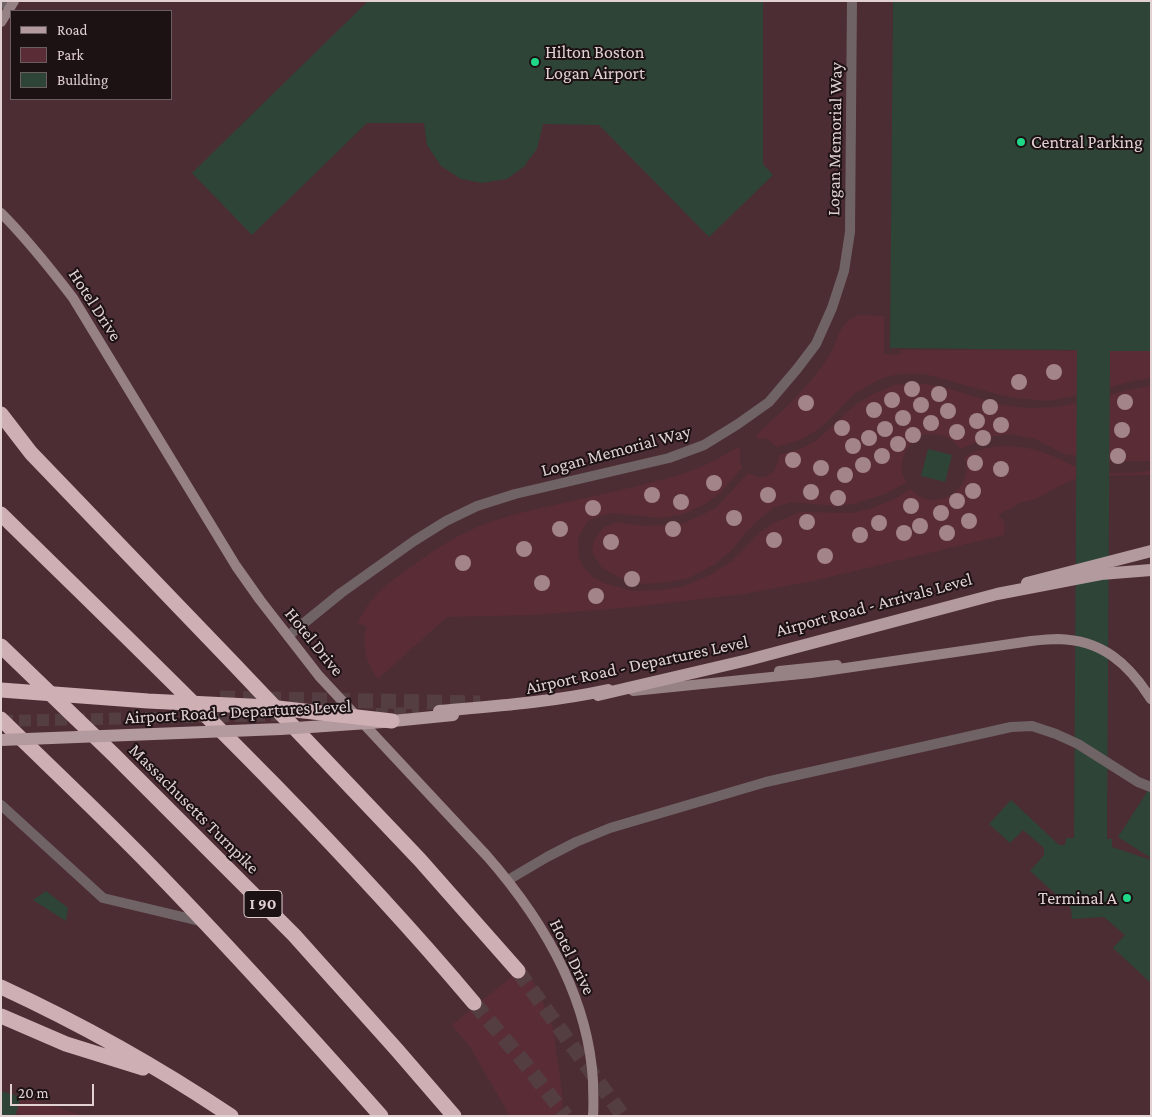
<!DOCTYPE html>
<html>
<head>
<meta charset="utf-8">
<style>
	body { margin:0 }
	#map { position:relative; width:1152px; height:1117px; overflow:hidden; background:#3c2429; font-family:"Crimson Pro",serif }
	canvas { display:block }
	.frame { position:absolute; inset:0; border:2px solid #e1d1d3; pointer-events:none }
	.legend { position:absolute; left:10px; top:10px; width:162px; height:90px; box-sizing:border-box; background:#1c1113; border:1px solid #6b5e60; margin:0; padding:6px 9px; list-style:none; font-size:15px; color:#e1d1d3 }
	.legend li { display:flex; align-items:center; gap:10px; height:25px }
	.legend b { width:25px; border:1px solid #6b5e60 }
	.scale { position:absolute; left:10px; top:1084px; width:84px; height:22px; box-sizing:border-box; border:2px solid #e1d1d3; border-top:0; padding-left:6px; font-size:15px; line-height:18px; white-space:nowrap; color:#e1d1d3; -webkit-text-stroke:4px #1c1113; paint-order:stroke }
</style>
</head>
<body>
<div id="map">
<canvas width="1152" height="1117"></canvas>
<div class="frame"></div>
<ul class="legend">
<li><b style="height:6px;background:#b39a9e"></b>Road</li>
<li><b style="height:14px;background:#5a2d36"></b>Park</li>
<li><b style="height:14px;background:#2e4437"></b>Building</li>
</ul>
<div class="scale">20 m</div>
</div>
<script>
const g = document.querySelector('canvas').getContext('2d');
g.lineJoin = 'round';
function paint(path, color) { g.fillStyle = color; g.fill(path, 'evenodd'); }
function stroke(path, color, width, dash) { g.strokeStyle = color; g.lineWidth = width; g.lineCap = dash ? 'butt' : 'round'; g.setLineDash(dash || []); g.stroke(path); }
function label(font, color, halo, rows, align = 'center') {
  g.font = font + ' "Crimson Pro",serif'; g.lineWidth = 4; g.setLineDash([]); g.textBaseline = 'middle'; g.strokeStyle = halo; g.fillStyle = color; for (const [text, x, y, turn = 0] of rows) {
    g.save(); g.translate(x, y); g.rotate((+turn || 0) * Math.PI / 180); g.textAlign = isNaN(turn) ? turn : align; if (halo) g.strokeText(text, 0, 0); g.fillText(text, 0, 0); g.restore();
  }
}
paint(new Path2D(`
	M1 1H1151V1116H1ZM11 11H171V99H11Z`), '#4c2d33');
paint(new Path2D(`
	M860 315 884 316V354L900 355 901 350 1151 351V378L1134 381 1073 396 1049 401 1016 398 996 394 925 374H899L880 379 854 394 827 422 814 432 800 440 776 447C772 441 766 437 758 439L756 435C782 412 811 385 829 356 840 338 837 323 860 315Z
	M913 383 940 386 1003 405 1028 408 1058 407 1142 387 1151 386V461H1115L1065 454 1035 439 1010 434 988 437 961 449C957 445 952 439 946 437 938 434 926 433 919 437 908 443 900 458 902 471 902 475 905 479 906 482L888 493 853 504 836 506 792 502 775 507 760 518 745 533 731 551 715 564 689 578 669 582 645 584 624 580 602 568 592 552 594 540 603 528 617 522 645 526 682 524 716 508 748 473C752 475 756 477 760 477 772 478 779 465 779 455L800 449 816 441 855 405 873 394 894 385Z
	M738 447 741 450C739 457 739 461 742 468L719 494 705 504 684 514 661 518 612 513 600 516 587 522 578 538 579 559 584 568 594 578 607 584 634 591 662 590 684 586 710 575 732 561 760 532 775 522 786 518 800 512 852 513 873 508 898 497 911 489C934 516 977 488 964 458 967 456 970 453 974 452 988 445 1016 445 1031 449 1040 451 1049 454 1057 458 1063 460 1068 464 1074 466 1099 473 1126 476 1151 470V475L1082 476 1061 485 1036 499 1019 503 1012 508 998 514 1005 523 1004 535 817 580 744 594 623 608 532 615 447 617 430 632 378 679C365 660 363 648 366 626L358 623C370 596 388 583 412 566 435 549 460 533 488 523 508 515 529 511 550 506 597 495 645 486 691 471 707 465 723 456 738 447Z
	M525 966 542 999 553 1028 563 1099 561 1116H510L470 1047 452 1025Z
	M21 1097 85 1116H27L16 1113Z`), '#5a2d36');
paint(new Path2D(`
	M368 1H763V164L773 175 709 237 599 125 543 124 537 149 527 162 525 166 507 179 482 183 461 179 441 166 427 145 424 123H367L252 235 192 173Z
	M893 1H1151V351H1110L1107 839H1112V847L1151 860V983L1113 948 1125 935 1104 917 1072 919 1071 908 1030 871 1044 855V848L1023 830 1010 843 989 824 1011 800 1059 845H1065L1066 838H1074L1077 350 890 348Z
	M928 449 952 455 945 482 921 476Z
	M1149 789 1151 790V858L1118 837Z
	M46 891 68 908 66 921 33 900Z
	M1 1091 21 1097 15 1116H1Z`), '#2e4437');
stroke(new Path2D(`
	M376 714 419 713
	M1 721 289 715`), '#553e42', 12, [12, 6]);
stroke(new Path2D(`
	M220 698 480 703
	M518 971 623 1116
	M474 1003 523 1061 566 1116`), '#553e42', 15, [15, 8]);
stroke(new Path2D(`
	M1 805 103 898 204 922
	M508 880 547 857 576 842 610 828 671 810 766 782 1011 727 1032 726 1056 734 1078 744 1138 782 1151 787`), '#706365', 10);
stroke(new Path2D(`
	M288 636 341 593 414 541 446 521 477 506 515 494 669 458 704 445 738 424 769 402 797 369 816 344 832 308 844 271 850 232 852 1`), '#706365', 10);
stroke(new Path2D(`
	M1 4 8 1`), '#706365', 10);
stroke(new Path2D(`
	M1 22 14 1
	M1 213C28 240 50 268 73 298L236 566 260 600 319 676 487 856C543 920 588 995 593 1081 593 1093 594 1104 593 1116
	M779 671 837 665`), '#968285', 10);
stroke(new Path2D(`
	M1027 583 1151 551
	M439 711C496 706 552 702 608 690`), '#b39a9e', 12);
stroke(new Path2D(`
	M1 414 31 453 230 660 420 860 518 971
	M1 514C163 673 328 830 474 1003
	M1 646 114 755 294 935 397 1050 454 1116
	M1 719C48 765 96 810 142 857 224 941 303 1028 381 1116
	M1 987C81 1024 158 1067 231 1116
	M1 1016 66 1044 143 1068`), '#ceafb4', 15);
stroke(new Path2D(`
	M633 691 811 673 1031 641C1040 640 1049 639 1058 639 1102 640 1128 663 1151 699`), '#968285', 10);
stroke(new Path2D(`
	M598 695 748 660 997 594 1101 574 1151 570
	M1 740 281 729 383 722 453 715`), '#b39a9e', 12);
stroke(new Path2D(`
	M1 690 148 701 269 707 392 721`), '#ceafb4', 15);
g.fillStyle = '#a38489';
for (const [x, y] of [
	[1054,372],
	[1019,382],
	[912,389],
	[939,394],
	[892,400],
	[1125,402],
	[806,403],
	[921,405],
	[990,407],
	[874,410],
	[948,411],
	[903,418],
	[977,421],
	[931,423],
	[1001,425],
	[842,428],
	[885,429],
	[1122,430],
	[957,432],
	[913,435],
	[869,438],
	[983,438],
	[898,444],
	[853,446],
	[882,456],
	[1118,456],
	[793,460],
	[975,463],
	[863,465],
	[821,468],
	[1001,469],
	[845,475],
	[714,483],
	[973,491],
	[811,492],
	[652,495],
	[768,495],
	[838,498],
	[957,501],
	[681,502],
	[911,506],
	[593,508],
	[941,513],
	[734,518],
	[969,521],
	[807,522],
	[879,523],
	[920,526],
	[560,529],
	[673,529],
	[904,533],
	[947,533],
	[860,535],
	[774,540],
	[611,542],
	[524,549],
	[825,556],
	[463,563],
	[632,579],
	[542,583],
	[596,596]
]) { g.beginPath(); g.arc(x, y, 8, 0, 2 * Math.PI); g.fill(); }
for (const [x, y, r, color] of [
	[535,62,5,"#1fd887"],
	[1021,142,5,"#1fd887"],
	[1127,898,5,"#1fd887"]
]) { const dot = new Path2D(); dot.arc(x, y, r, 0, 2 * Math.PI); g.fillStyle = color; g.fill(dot); stroke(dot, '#1c1113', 2); }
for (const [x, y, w] of [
	[263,904,38]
]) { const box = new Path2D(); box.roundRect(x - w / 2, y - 13.5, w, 27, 4); g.fillStyle = '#1c1113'; g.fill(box); stroke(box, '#e1d1d3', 1); }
label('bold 16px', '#e1d1d3', null, [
	["I 90",263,904]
]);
label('18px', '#e1d1d3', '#1c1113', [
	["Hilton Boston",545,52],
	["Logan Airport",545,73],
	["Central Parking",1031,142],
	["Terminal A",1117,898,"right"]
], 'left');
label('18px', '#e1d1d3', '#1c1113', [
	["Logan Memorial Way",835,139,-89],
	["Hotel Drive",95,305,57],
	["Logan Memorial Way",616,451,-15],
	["Airport Road - Arrivals Level",874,605,-15],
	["Hotel Drive",314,642,51],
	["Airport Road - Departures Level",637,665,-12],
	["Airport Road - Departures Level",238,712,-3],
	["Massachusetts Turnpike",194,809,45],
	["Hotel Drive",572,957,64]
]);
</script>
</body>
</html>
